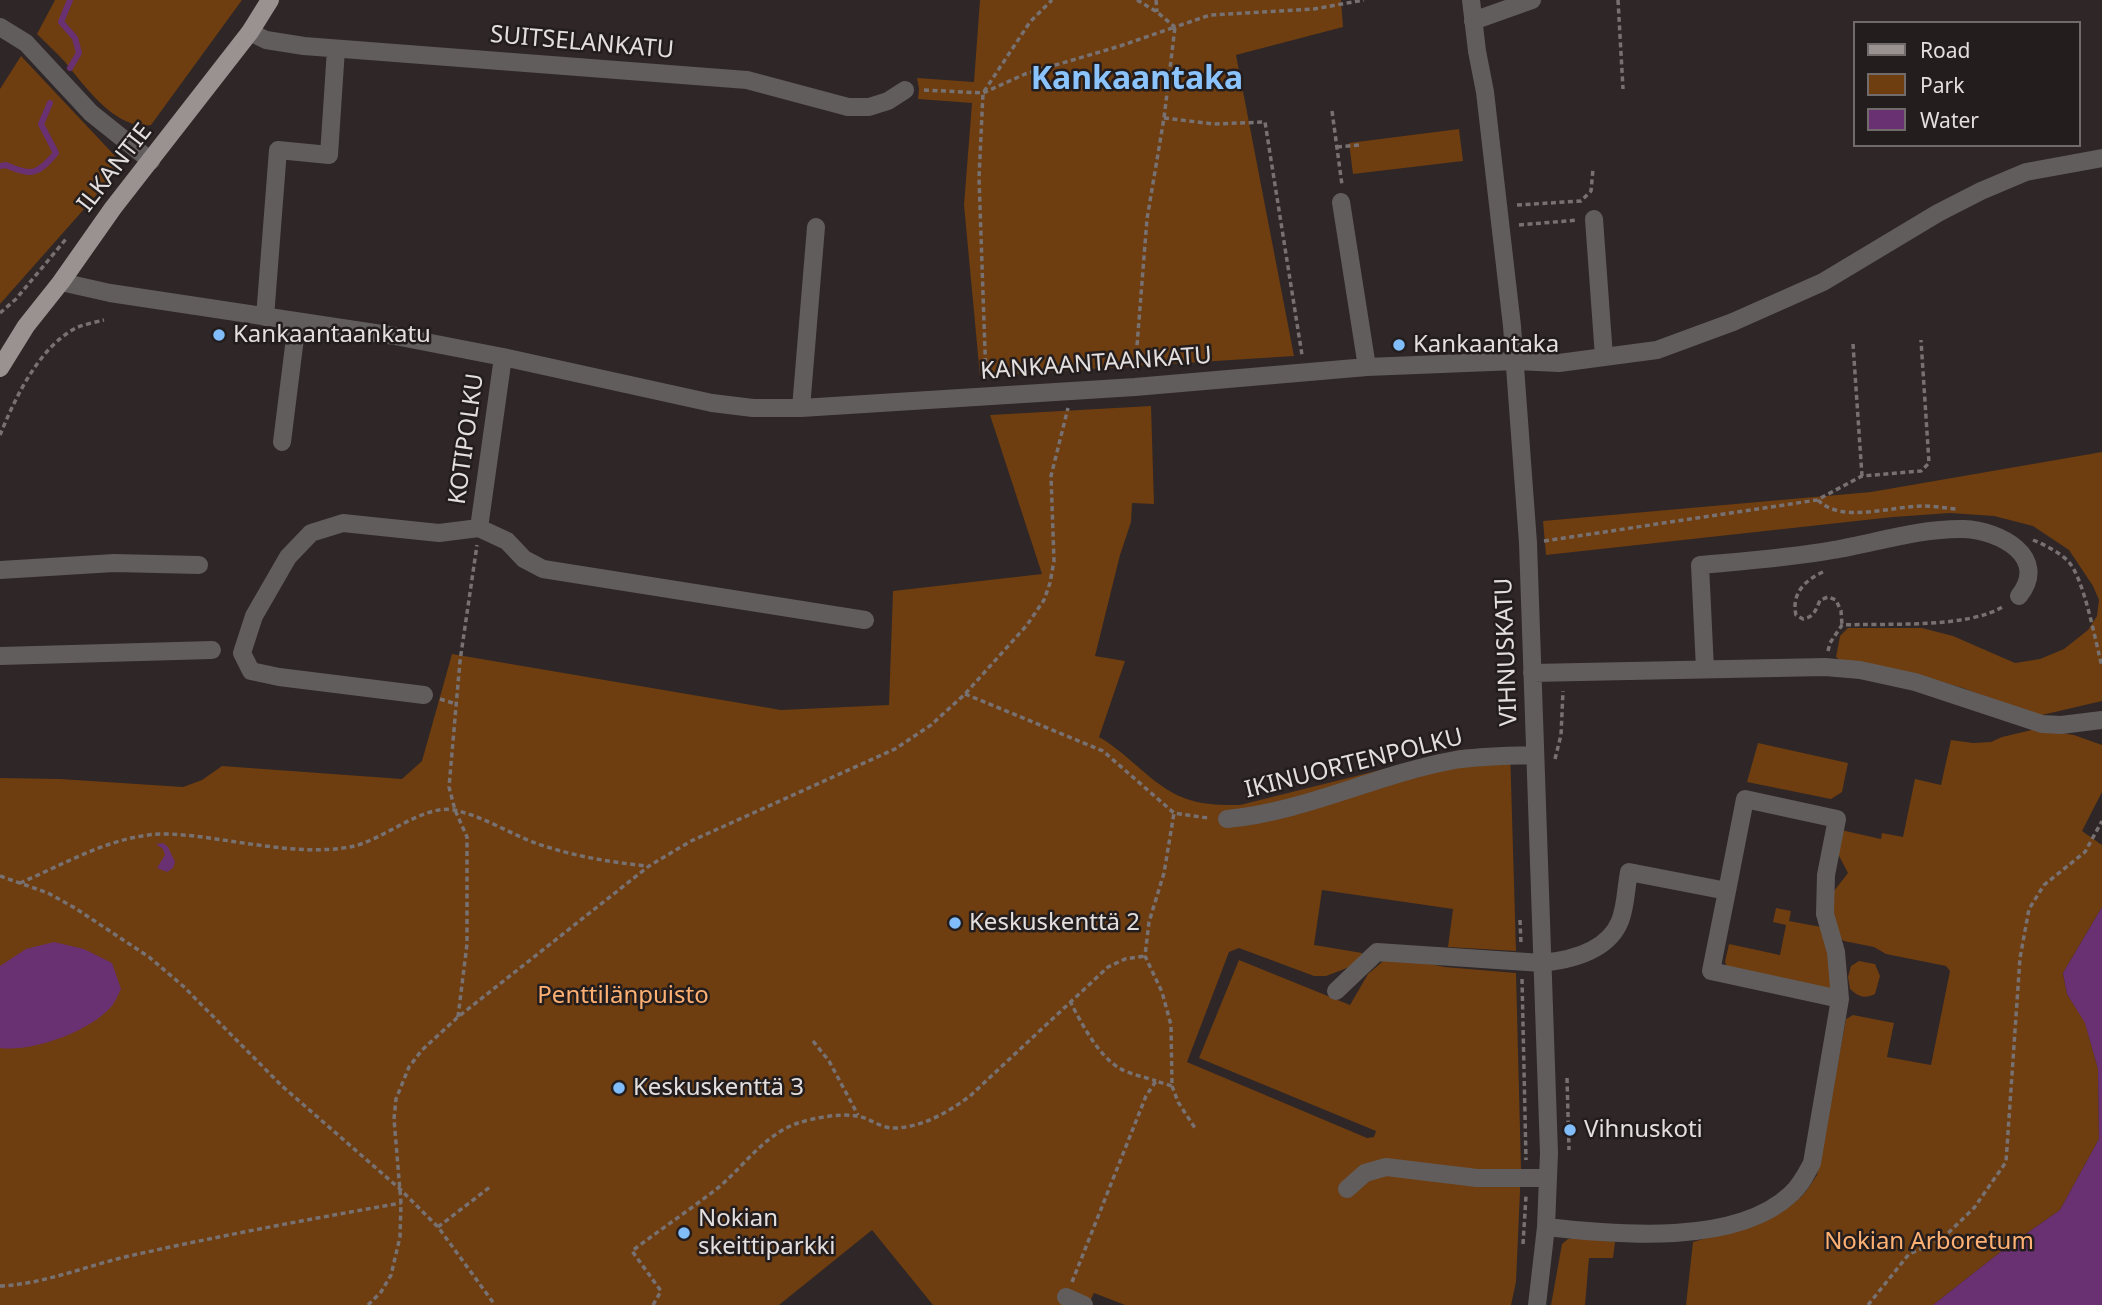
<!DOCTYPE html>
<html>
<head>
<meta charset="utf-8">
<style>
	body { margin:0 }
	#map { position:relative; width:2102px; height:1305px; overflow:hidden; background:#2e2627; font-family:"Noto Sans",sans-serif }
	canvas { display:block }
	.legend { position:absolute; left:1853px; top:21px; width:228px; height:126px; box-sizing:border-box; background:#241d1e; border:2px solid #716b6b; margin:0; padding:9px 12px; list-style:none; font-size:21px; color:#e4dfdf }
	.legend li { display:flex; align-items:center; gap:14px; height:35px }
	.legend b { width:35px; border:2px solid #716b6b }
</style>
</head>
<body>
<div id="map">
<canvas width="2102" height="1305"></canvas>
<ul class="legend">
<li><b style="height:9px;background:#999290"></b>Road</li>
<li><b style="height:19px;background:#6e3d10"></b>Park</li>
<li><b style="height:19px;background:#693172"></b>Water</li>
</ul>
</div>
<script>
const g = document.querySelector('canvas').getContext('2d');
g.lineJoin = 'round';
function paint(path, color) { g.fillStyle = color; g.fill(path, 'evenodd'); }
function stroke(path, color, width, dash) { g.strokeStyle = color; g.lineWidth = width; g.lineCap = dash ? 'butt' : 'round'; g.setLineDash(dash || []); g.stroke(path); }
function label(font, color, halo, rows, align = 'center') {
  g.font = font + ' "Noto Sans",sans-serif'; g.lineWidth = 5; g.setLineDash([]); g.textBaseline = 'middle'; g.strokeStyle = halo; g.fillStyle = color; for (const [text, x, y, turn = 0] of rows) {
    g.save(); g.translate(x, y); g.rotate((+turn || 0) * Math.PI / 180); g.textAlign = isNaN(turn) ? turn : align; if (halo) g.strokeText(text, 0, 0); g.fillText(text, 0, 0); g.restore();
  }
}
paint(new Path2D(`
	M55 0H242L151 125C116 131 85 86 65 62 56 52 46 43 37 34Z
	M980 0H1341L1343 27 1236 55 1294 356 980 376 964 205 972 103 918 99 919 89 917 78 974 82Z
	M21 56 117 158 116 173 0 304V89Z
	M1459 129 1463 161 1353 174 1349 143Z
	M1151 406 1154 504 1132 503 1131 522 1120 555 1095 656 1125 661 1099 737C1131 755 1155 790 1190 800 1206 805 1224 805 1240 805L1460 750 1510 748 1516 951 1448 947 1453 909 1322 890 1314 945 1362 953 1360 963 1326 976H1314L1239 948 1229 952 1187 1062 1367 1138 1374 1137 1376 1131 1199 1058 1239 960 1350 1005 1368 974 1389 956 1445 967 1516 973 1521 1169 1516 1282 1511 1305H1125L1094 1293 1088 1305H933L872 1230 779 1305H0V778L60 779 183 787 202 780 222 766 402 779 422 761 452 654 781 710 889 705 893 591 1042 574 990 415Z
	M2102 452V701L2042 715 2027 713 1963 688 1917 675 1842 662 1836 657 1840 636 1848 628H1922L1953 636 2015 663 2040 659 2064 649 2088 630 2097 616 2099 600 2093 586 2069 550 2033 526 1994 516 1950 513 1893 517 1546 555 1543 521 1871 492Z
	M2036 729 2074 735 2102 745V792L2082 831 2102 845V907L2063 973 2067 994 2085 1022 2098 1069 2099 1139 2060 1210 2003 1250 1933 1305H1686L1693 1242C1729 1231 1773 1224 1801 1197 1807 1191 1812 1182 1817 1175L1846 1019 1853 1015 1894 1023 1887 1057 1931 1065 1950 971 1946 966 1886 954 1874 947 1844 941 1837 937 1830 896 1848 873 1837 852 1841 830 1881 839 1882 833 1903 837 1915 779 1941 785 1951 740 1973 743 1991 742 2002 737Z
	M1758 743 1848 763 1842 792 1831 799 1747 782Z
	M1776 908 1791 911 1789 921 1821 927 1829 956 1832 990 1728 969 1725 962 1729 944 1780 955 1786 925 1773 922Z
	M1859 961 1875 964 1880 976 1875 994C1864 999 1859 997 1850 989L1848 977 1851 966Z
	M1588 1236 1615 1242 1613 1258H1589L1585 1305H1551L1562 1244 1568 1239Z`), '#6e3d10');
paint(new Path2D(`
	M163 843 168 847 175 862 173 868 167 872 157 868 165 855 163 849 156 844Z
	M2102 907V1305H1933L2003 1250 2060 1210 2099 1139 2098 1069 2085 1023 2067 994 2063 973Z
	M54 942 84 949 112 963 121 989C118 995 115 1003 110 1008 88 1032 33 1052 0 1048V966L26 949Z`), '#693172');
stroke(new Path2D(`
	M70 68 79 53 75 38 61 22 70 0
	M0 166 6 165C32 177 38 174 56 153L41 124 50 103`), '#693172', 6);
stroke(new Path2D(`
	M1137 0 1157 12 1175 27 1210 15 1314 9 1364 0
	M1156 0 1157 12
	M1618 0 1623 89
	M924 90 983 93 1025 74 1120 46 1175 27 1164 118 1147 219 1135 371
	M1332 111 1342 185
	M1164 118 1214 124 1265 122 1302 355
	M1337 147 1360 145
	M1517 205 1581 201 1591 191 1593 169
	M1519 225 1578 220
	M0 313 16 299 66 239
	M1853 344 1862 476
	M986 380 979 178 983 93 1030 22 1052 0
	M0 435C15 398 40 345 78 327 86 324 96 322 104 320
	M1818 500C1841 524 1892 506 1923 506 1934 506 1945 508 1956 509
	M2033 540C2045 545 2057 551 2067 560 2084 576 2095 641 2102 666
	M1544 541 1817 500 1862 476 1921 471 1929 463 1921 340
	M1823 572C1805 580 1791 594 1796 615L1803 619C1814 617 1816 610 1820 600L1828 597 1836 600 1841 611 1842 625
	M1828 651 1830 643 1842 625C1886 623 1968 629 2004 606
	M965 694 1103 751 1174 813 1208 818
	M440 699 456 704
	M1555 759 1561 735 1563 691
	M0 876 48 893 75 908 149 957 183 986 282 1086 400 1189 438 1227 495 1305
	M20 883C67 863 118 832 170 834 228 837 293 857 350 847 383 841 422 804 454 810 483 816 510 834 538 844 573 856 609 862 647 866
	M1520 920 1521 944
	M1522 979 1526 1160
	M1070 1001C1081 1023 1098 1055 1119 1068 1129 1074 1145 1077 1156 1081
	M458 1017 467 944V837L455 810 449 787 460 661 477 545
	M813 1041 829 1061 858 1115
	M1567 1078 1569 1150
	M1172 1086 1178 1102 1195 1128
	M438 1227 490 1187
	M1523 1244 1526 1196
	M1072 1282 1146 1096 1156 1081 1172 1086 1171 1025 1162 992 1145 956 1149 922 1164 873 1174 813
	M0 1286C44 1284 86 1266 129 1256 219 1236 310 1219 401 1203
	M368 1305 381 1292 391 1275 400 1237 401 1203 394 1119 396 1099 409 1067 422 1050 458 1017 649 866 691 841 895 749 931 725 965 694 1027 625 1044 600 1050 583 1054 561 1051 476 1068 408
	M653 1305 661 1291 632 1251C661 1229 691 1209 719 1187 744 1166 765 1134 798 1123 814 1118 839 1113 856 1116 870 1117 879 1129 897 1128 925 1126 948 1112 970 1096L1108 967 1125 959 1145 956
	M1868 1305 1909 1254 1940 1241 1974 1208 2006 1162 2020 958 2029 909 2044 885 2085 852 2102 821`), '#787172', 3.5, [5, 3.5]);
stroke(new Path2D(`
	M1471 0 1477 51 1485 92 1512 326 1528 543 1549 1153 1546 1227 1537 1305
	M1473 21 1532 0
	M0 27 26 43 91 113 151 161
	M250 32 266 40 304 46 747 80 848 107H869L888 101 905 90
	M1341 202 1367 367
	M1594 219 1604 357
	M61 282 110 293 395 336 503 357 712 403 753 408H801L1135 387 1367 367 1516 361 1559 363 1657 350 1733 322 1823 282 1938 213 1981 191 2026 172 2102 158
	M265 317 278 150 329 155 336 49
	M801 408 816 227
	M282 442 297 322
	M479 528 503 357
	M0 570 114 563 199 565
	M0 656 212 650
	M1705 669 1700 565C1745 561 1789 558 1833 550 1875 543 1920 528 1964 529 1999 530 2050 557 2019 596
	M1532 673 1825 667 1860 670 1915 682 2042 724 2061 725 2102 720
	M424 695 279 677 251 671 242 653 254 616 288 557 311 533 343 523 439 533 479 528 507 541 524 559 543 569 865 620
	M1227 819C1305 812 1377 774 1455 760 1480 756 1509 756 1535 755
	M1727 891 1711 971 1840 999
	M1336 991 1377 952 1542 963C1571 960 1608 951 1620 921 1626 906 1626 887 1629 872L1727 891 1745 799 1837 819 1826 875 1825 914 1836 952 1840 999 1812 1163C1806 1174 1801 1185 1791 1194 1736 1246 1617 1235 1546 1227
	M1347 1189 1365 1173 1386 1167 1477 1178H1548
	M1066 1297 1084 1305`), '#615d5c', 18);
stroke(new Path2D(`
	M0 368 26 326 61 282 113 208 250 32 270 0`), '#999290', 18);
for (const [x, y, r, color] of [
	[219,335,7,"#80bdfa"],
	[1399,345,7,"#80bdfa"],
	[955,923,7,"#80bdfa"],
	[619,1088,7,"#80bdfa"],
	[1570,1130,7,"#80bdfa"],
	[684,1233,7,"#80bdfa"]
]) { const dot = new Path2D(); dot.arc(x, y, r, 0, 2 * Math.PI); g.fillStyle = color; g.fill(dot); stroke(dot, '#241d1e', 2.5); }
label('24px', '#e4dfdf', '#241d1e', [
	["SUITSELANKATU",582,43,5],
	["ILKANTIE",115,168,-52],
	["KANKAANTAANKATU",1096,364,-4],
	["KOTIPOLKU",467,439,-82],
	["VIHNUSKATU",1507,652,-92],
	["IKINUORTENPOLKU",1354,764,-14]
]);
label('24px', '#e4dfdf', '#241d1e', [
	["Kankaantaankatu",233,335],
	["Kankaantaka",1413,345],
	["Keskuskenttä 2",969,923],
	["Keskuskenttä 3",633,1088],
	["Vihnuskoti",1584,1130],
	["Nokian",698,1219],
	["skeittiparkki",698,1247]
], 'left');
label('24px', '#ffb173', '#241d1e', [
	["Penttilänpuisto",623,996],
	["Nokian Arboretum",1929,1242]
]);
label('bold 32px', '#8bc4fc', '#241d1e', [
	["Kankaantaka",1137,80]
]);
</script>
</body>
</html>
